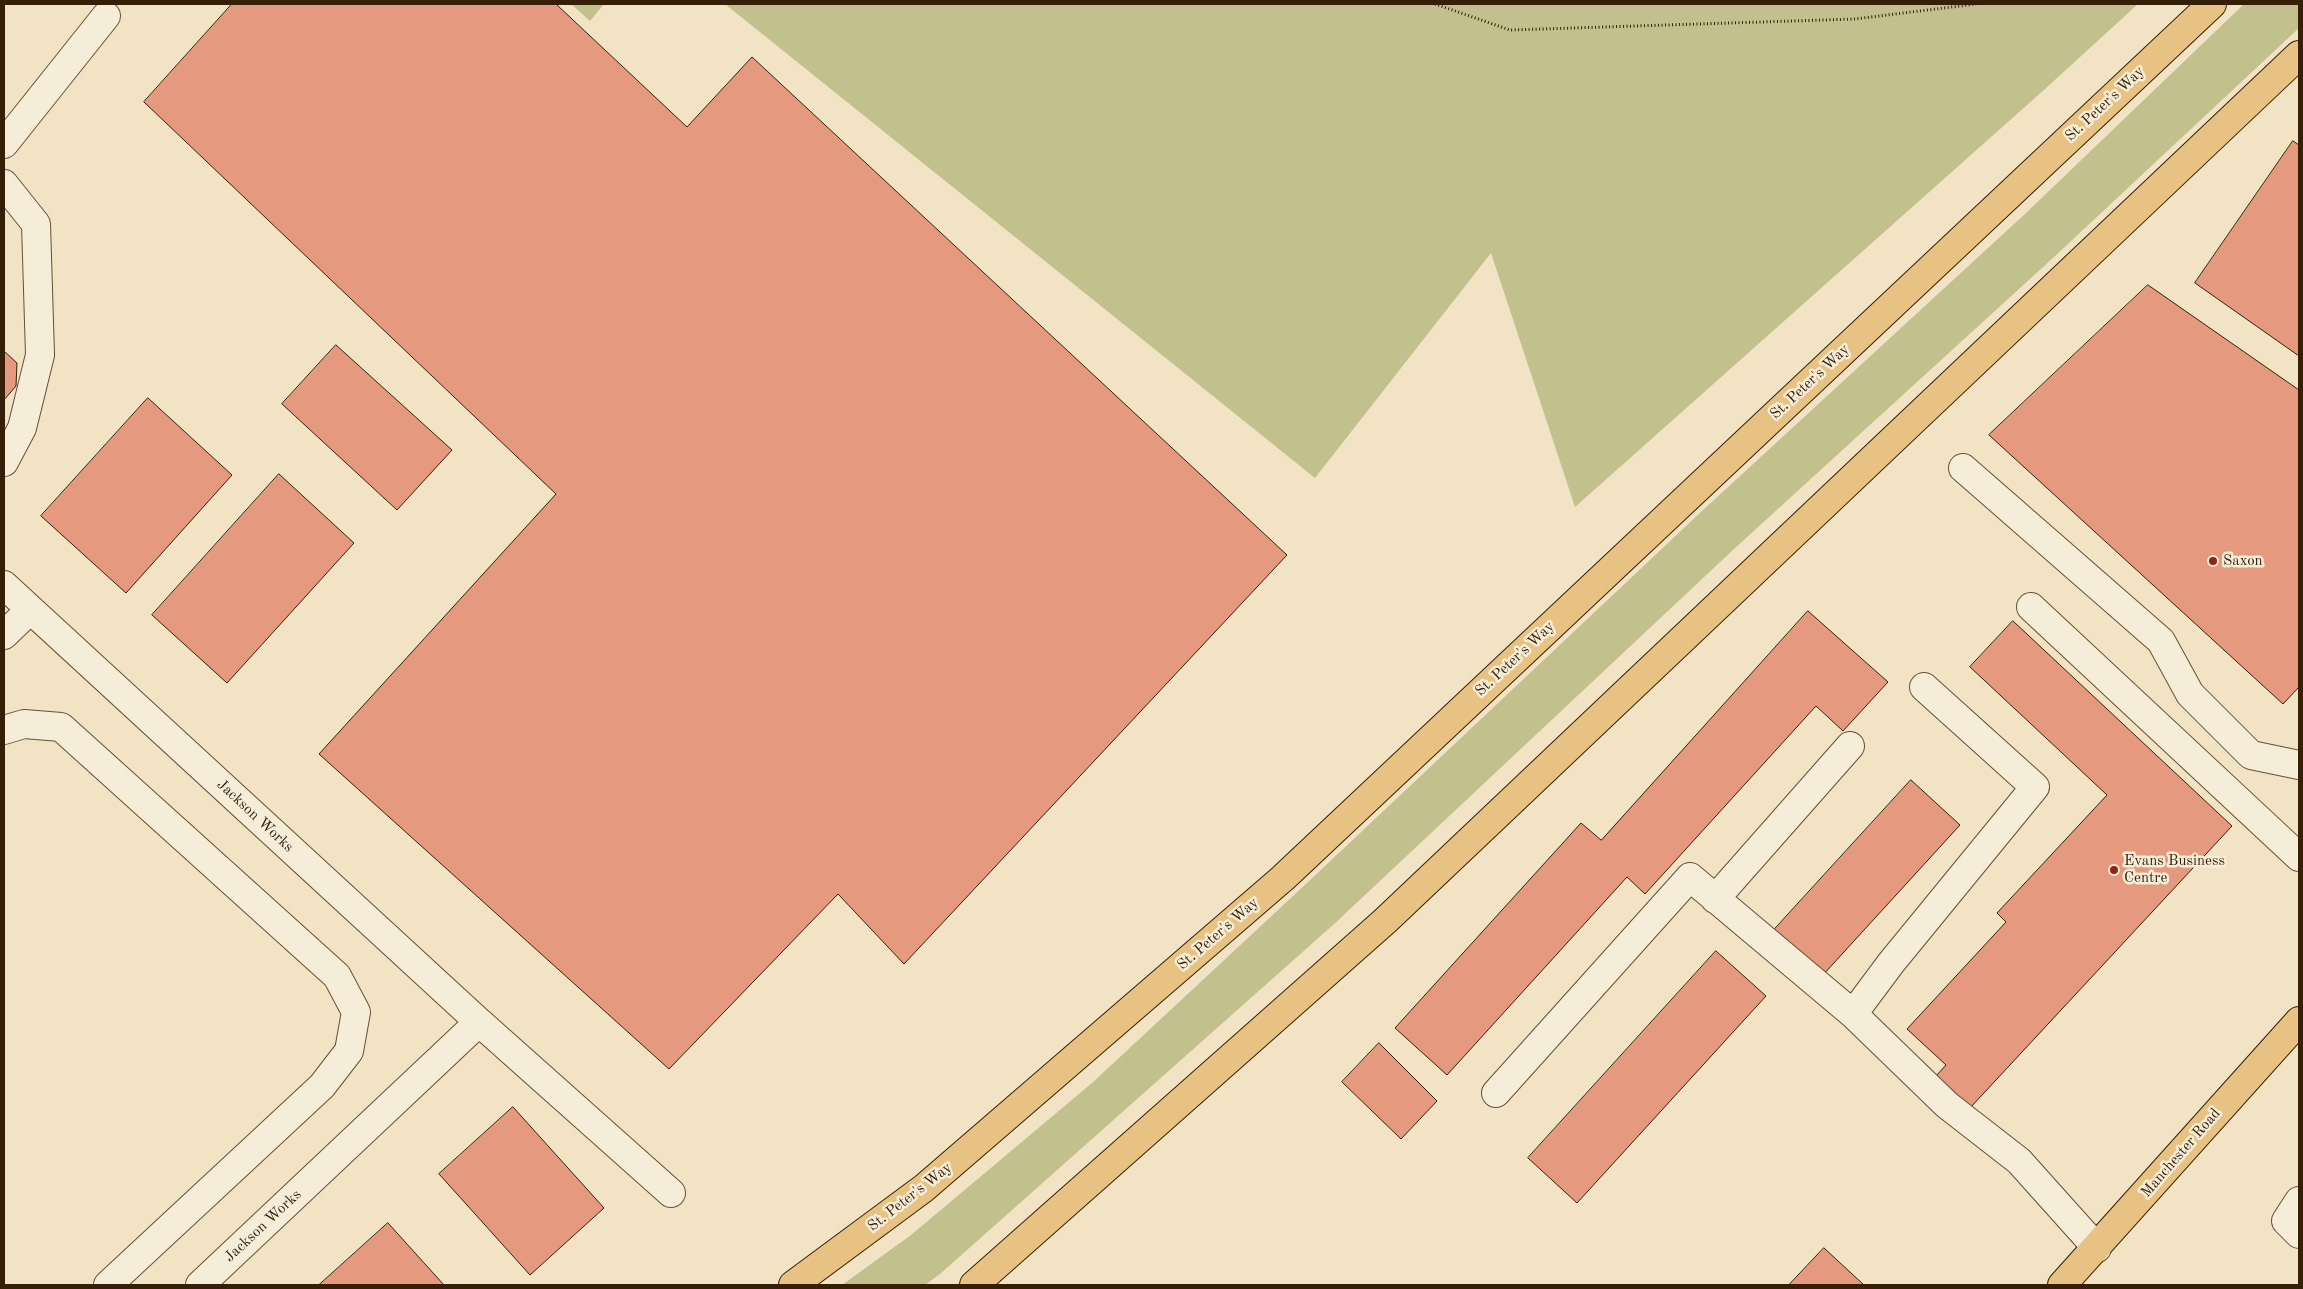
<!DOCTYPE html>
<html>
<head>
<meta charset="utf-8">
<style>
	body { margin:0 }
	#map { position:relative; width:2303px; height:1289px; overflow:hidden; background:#f1e3c3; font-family:"Old Standard TT",serif }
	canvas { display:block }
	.frame { position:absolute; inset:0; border:5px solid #352007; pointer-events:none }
</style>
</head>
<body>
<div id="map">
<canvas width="2303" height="1289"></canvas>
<div class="frame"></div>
</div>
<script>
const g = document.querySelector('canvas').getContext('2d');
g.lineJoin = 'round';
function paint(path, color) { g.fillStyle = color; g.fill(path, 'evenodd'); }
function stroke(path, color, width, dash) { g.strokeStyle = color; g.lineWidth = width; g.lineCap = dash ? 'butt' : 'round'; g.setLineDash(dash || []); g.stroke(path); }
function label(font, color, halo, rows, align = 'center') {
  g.font = font + ' "Old Standard TT",serif'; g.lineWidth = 5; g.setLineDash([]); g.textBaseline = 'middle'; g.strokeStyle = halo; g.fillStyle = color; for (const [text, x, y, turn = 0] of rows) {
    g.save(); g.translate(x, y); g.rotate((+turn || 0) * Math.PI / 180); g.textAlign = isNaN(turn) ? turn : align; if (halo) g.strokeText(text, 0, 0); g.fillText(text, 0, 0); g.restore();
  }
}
paint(new Path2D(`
	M571 4H604L590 21Z
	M725 4H2138L2045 89 1575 507 1491 253 1315 478Z
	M2244 4H2299V28L2054 257 1734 549 1333 925 940 1274 925 1285H842L911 1235 1092 1083 1307 883 1702 511 2026 213Z`), '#c2c18e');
const building = new Path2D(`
	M232 4H556L687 127 752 57 1287 555 904 964 838 894 669 1069 319 754 556 494 144 102Z
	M2293 141 2299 145V356L2195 283Z
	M2148 285 2299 390V687L2283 704 1989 435Z
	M336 345 452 450 397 510 282 404Z
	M4 351 17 363 16 386 4 400Z
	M148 398 232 475 126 593 41 516Z
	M279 474 354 543 227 683 152 615Z
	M1808 611 1888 682 1843 731 1816 706 1645 894 1627 877 1447 1075 1395 1028 1581 823 1601 840Z
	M2013 621 2232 826 1970 1108 1936 1076 1946 1065 1907 1029 2006 922 1997 913 2107 795 1970 667Z
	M1911 780 1960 825 1822 976 1773 931Z
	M1716 951 1766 996 1577 1203 1528 1158Z
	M1379 1043 1437 1101 1401 1139 1342 1082Z
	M513 1107 604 1208 530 1275 439 1174Z
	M388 1223 444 1285H319Z
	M1824 1248 1864 1285H1789Z`);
paint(building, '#e5997e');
stroke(building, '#352007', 1);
const minor = new Path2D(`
	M4 144 106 16
	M4 184 36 224 40 355 22 428 4 462
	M1963 468 2161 641 2190 694 2251 755 2299 765
	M4 585 479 1022 200 1285
	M2031 607 2299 857
	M4 635 30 610
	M1924 687 2035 787 1891 963 1853 1014 1947 1105 2019 1161 2097 1248
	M4 730 24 724 61 727 337 976 356 1012 349 1051 322 1086 108 1285
	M1715 899 1850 746
	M479 1022 671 1193
	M1496 1093 1690 877 1853 1014
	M2299 1201 2286 1221 2299 1234`);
const major = new Path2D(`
	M2062 1285 2299 1021`);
const highway = new Path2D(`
	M793 1285 924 1188 1283 878 2212 4
	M974 1285 1385 921 2299 55`);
stroke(minor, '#645136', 30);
stroke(major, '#352007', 30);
stroke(highway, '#352007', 30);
stroke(new Path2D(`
	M1435 4 1510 30 1855 19 1976 4`), '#352007', 3, [1, 2.5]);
stroke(minor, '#f6edd8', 28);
stroke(major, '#e8c282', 28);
stroke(highway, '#e8c282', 28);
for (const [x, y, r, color] of [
	[2213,561,5,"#8f2418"],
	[2114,870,5,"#8f2418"]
]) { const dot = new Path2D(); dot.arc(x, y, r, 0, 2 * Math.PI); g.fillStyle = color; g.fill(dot); stroke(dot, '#f6edd8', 2); }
label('15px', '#352007', '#f6edd8', [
	["St. Peter's Way",2105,104,-43],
	["St. Peter's Way",1810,382,-43],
	["St. Peter's Way",1515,659,-43],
	["Jackson Works",255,816,43],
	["St. Peter's Way",1218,934,-41],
	["Manchester Road",2181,1153,-49],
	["St. Peter's Way",910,1197,-38],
	["Jackson Works",263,1226,-43]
]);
label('15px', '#352007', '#f6edd8', [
	["Saxon",2223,561],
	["Evans Business",2124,861],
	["Centre",2124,878]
], 'left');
</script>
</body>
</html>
